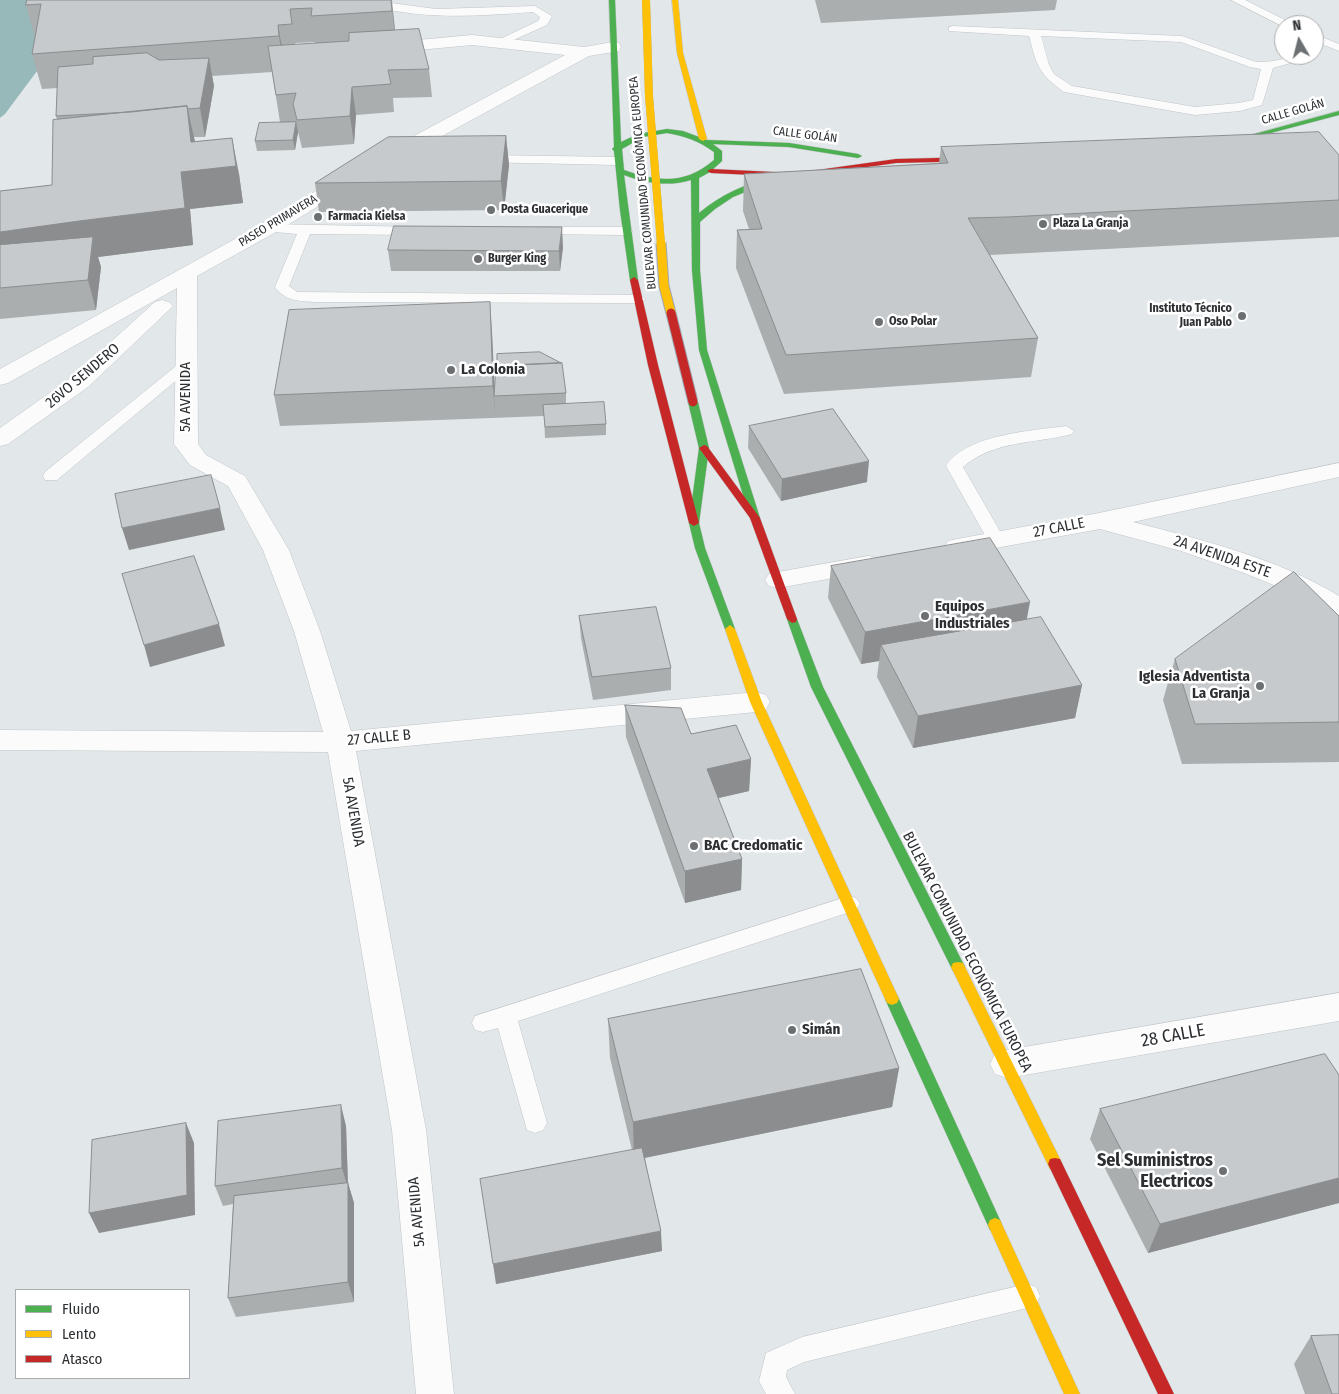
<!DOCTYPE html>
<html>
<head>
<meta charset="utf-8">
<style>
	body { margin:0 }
	#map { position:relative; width:1339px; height:1394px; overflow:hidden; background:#e2e7ea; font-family:"Fira Sans Condensed",sans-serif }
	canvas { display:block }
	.legend { position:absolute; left:15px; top:1289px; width:175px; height:90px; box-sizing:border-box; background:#fff; border:1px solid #abacad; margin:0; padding:6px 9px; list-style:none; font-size:15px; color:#2d3033 }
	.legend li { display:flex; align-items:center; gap:10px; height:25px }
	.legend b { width:25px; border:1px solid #abacad }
	.north { position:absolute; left:1274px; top:15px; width:50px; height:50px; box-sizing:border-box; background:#fff; border:1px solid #abacad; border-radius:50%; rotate:352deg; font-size:14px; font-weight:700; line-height:20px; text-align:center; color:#2d3033 }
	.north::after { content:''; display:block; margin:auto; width:18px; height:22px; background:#6c7073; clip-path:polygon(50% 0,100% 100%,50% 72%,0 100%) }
</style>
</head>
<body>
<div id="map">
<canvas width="1339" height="1394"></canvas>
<ul class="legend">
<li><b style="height:6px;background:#4caf50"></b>Fluido</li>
<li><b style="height:6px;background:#ffc107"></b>Lento</li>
<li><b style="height:6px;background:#c62828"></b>Atasco</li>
</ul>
<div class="north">N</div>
</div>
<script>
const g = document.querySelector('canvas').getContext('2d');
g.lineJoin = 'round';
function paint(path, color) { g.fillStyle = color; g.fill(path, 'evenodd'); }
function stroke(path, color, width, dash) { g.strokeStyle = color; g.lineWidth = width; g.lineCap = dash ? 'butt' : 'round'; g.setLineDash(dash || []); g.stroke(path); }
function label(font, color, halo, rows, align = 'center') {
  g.font = font + ' "Fira Sans Condensed",sans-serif'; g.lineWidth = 5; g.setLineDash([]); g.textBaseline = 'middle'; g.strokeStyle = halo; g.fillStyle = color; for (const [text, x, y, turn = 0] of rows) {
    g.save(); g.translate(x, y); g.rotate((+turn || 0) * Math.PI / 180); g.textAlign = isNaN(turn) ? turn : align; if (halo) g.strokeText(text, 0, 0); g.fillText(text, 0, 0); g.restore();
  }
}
paint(new Path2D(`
	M0 0H97L52 51 5 114 0 118Z`), '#97b9ba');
const lane = new Path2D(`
	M1231 0H1245L1295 25H1284V27Z
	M376 1 436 9 535 6 552 16 547 25 500 46 494 43 496 41 538 21 540 17 533 12C479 16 425 20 372 6V2Z
	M953 26 1182 36 1256 62C1275 63 1294 55 1314 55L1312 57 1273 68 1262 105 1240 111 1195 115 1064 92C1038 73 1037 66 1029 36L949 31V27ZM1041 36 1181 42 1250 67 1261 69 1253 100 1239 103 1195 107 1072 86 1054 74 1049 65Z
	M1314 34 1339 44V51L1314 41Z
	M484 155 618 157 624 161 618 165 479 162 478 159 479 156Z
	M269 224 418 227 425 231 418 235 310 234 289 286 297 292 639 295 646 299 639 303 315 302C299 301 285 301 275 287L297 234 264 231 262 228 264 225Z
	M538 227H626L633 231 626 235 533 234 531 231Z
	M186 360 194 365 191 368 57 480H45L43 476 45 472 181 362Z
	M1066 426 1074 431 1072 434C1034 444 994 440 963 467L1005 540 1002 544H990L946 466C967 434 1031 431 1066 426Z
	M849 896 856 898 860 904 856 910 518 1021 547 1123 543 1130 535 1133 527 1130 498 1028 483 1032 475 1030 472 1023 475 1016Z
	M1027 1284 1036 1287 1040 1296 1036 1305 1027 1308 804 1362 787 1370 786 1377 795 1394H766L759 1381 766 1353 802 1337Z`);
const street = new Path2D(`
	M472 35 584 47 613 42 619 43 621 47 619 51 589 56 400 159H386L384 155 386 151 565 55 472 45 386 53 380 52 378 48 380 44 386 43Z
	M349 173 356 175 359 179 356 183 276 232 197 276 198 444 206 455 245 476 289 550 320 631 351 731 756 692 766 695 770 702 766 709 756 712 356 751 426 1130 454 1394H416L392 1130 328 752 0 750V730L323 732 294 631 263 550 228 486 190 465 174 444 177 288 8 383 0 385V369L262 224 342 175Z
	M162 300 169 302 173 306 169 310 88 387 8 444 0 446V428L72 377 155 302Z
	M1339 463V477L1133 522C1202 540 1277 558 1339 596V617L1330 614 1291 592 1244 573 1181 551 1100 529 957 555 948 553 944 547 948 541 957 539 1099 513Z
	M868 556 877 558 881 564 877 570 778 588 769 586 765 580 769 574 778 572Z
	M1339 993V1021L1007 1078 995 1074 990 1064 995 1054 1007 1050Z`);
const fast = new Path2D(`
	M609 0H615L621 142 638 134 667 129 683 131 707 140 789 143 858 154 862 156 858 158 789 147 713 144 722 151V161L710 172 699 178V213C721 195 744 184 771 178L775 180 733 197 715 209 700 222V270L707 350 760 518 759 520 755 521 750 518 699 350 692 270 691 180C669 187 645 183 624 175L638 280 634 283 630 280 620 210 614 151 612 149 614 147ZM667 133C685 136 699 141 714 152V160C685 185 658 182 624 170L622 149 643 137Z
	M1339 111V115L1229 144 1225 142Z
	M693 399 698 402 709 448 699 523 705 548 735 629 730 633 725 629 695 548 689 523 699 448 688 402Z
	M792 615 797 619 823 687 965 967 963 971 958 972 953 971 811 687 787 619Z
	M892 993 897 995 899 999 1000 1220 1002 1225 1000 1230 995 1232 990 1230 885 999 887 995Z`);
const slow = new Path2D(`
	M672 0H678L683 53 707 139 703 141 699 139 677 53Z
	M730 625 735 629 762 702 899 999 897 1003 892 1005 887 1003 885 999 750 702 725 629Z
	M958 962 963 963 1060 1159 1062 1164 1060 1169 1055 1170 1050 1169 951 967 953 963Z
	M995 1218 1000 1220 1080 1394H1064L988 1225 990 1220Z`);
const jam = new Path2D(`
	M977 157 981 159 980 161 896 163 796 177 711 173 707 171 711 169 796 173 896 159Z
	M634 277 638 280 658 365 699 523 694 526 689 523 648 365 630 280Z
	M704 445 707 446 760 518 797 619 796 622 792 623 787 619 750 518 699 448Z
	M1055 1158 1060 1159 1174 1394H1158L1048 1164 1050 1159Z`);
stroke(lane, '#c0c4c7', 1);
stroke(street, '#c0c4c7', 1);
stroke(fast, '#c0c4c7', 1);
stroke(slow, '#c0c4c7', 1);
stroke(jam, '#c0c4c7', 1);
paint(lane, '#fbfbfc');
paint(street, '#fbfbfc');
paint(fast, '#4caf50');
paint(slow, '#ffc107');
paint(jam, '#c62828');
const slowBridgeFar1 = new Path2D(`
	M646 0 649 96 661 244`);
const slowBridge = new Path2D(`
	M661 243 664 286 671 313`);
const jamBridge = new Path2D(`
	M671 313 693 402`);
stroke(slowBridgeFar1, '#a0a6b2', 8, []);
stroke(slowBridge, '#a0a6b2', 11, []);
stroke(jamBridge, '#a0a6b2', 11, []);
stroke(slowBridgeFar1, '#ffc107', 8);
stroke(slowBridge, '#ffc107', 9);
stroke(jamBridge, '#c62828', 9);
paint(new Path2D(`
	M27 0H392L395 30 429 69 432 97 393 98 394 112 356 115 354 144 302 148 298 132 295 150 257 151 255 141 280 122 272 72 212 76 214 86 205 137H194L195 142 239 174 243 203 190 209 193 245 98 257 101 267 96 310 0 319V191L52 185 57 120 56 116 58 88 42 89 32 54 35 38 26 5ZM315 42V43L296 45 295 43Z
	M815 0H1057L1055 10 821 23Z
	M506 136 509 165 504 210 319 212 315 183Z
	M941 147 1339 155V237L990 255 1038 338 1031 377 784 394 736 268 737 230 749 229 743 211 744 174 939 163Z
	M563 247 560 271H391L388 250Z
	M492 332 494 388 566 393V404L606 424V435L545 438 544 416 280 426 274 395Z
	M749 426 867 482 781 501 748 448Z
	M831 566 1027 619 1082 685 1075 718 913 748 877 677 879 661 861 664 828 598Z
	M579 616 671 668V690L593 700 581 638Z
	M1339 616V762L1182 764 1163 700 1175 659Z
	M625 705 751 759 749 791 718 798 742 859 741 890 685 903 626 737Z
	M608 1019 899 1068 892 1107 645 1158 662 1251 496 1284 632 1150 610 1058Z
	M1339 1075V1203L1148 1253 1090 1139 1100 1109Z
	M346 1126 348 1183 354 1203V1302L236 1317 228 1298 233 1204 223 1206 215 1186Z
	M1311 1336 1339 1394H1305L1294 1364Z`), '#aaaeaf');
paint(new Path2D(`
	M391 0 394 21 396 45Z
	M278 25 284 59V71L279 36Z
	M209 58 214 86 205 137 200 108Z
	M352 87 356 115 354 144 350 116Z
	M187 106 195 142 232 138 239 174 243 203 190 209 193 245 98 257 101 267 96 310 88 280 0 272V232L181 172 191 142Z
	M296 122 298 132 295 150 293 140Z
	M506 136 509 165 504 210 501 181Z
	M562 227 563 247 560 271 559 251Z
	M490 302 492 332 495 396H494L495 417 493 386Z
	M869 461 867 482 781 501 782 479Z
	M220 508 225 530 129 550 122 528Z
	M1030 602 1024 634 881 645 879 661 861 664 865 632Z
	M219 624 225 646 150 667 144 645Z
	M1082 685 1075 718 913 748 918 716Z
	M751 759 749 791 706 801 707 769Z
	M742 859 741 890 685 903V871Z
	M899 1068 892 1107 634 1160 633 1122Z
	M341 1105 346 1126 348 1188 342 1168Z
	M186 1123 194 1143 195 1215 99 1233 89 1213Z
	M1339 1178V1203L1148 1253 1160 1224Z
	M348 1183 354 1203V1302L348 1282Z
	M661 1231 662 1251 496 1284 493 1264Z`), '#8b8d8f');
const building = new Path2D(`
	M27 0H391L392 11 311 16 312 8 290 9 292 24 278 25 279 36 32 54 41 4 26 5Z
	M419 29 429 69 388 70 391 84 352 87 350 116 297 120 293 104 296 93 276 95 268 46 349 41V33Z
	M147 53 159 60 209 58 200 108 188 109 187 106 131 112 56 116 58 67 93 64V57Z
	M187 106 191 142 232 138 236 166 181 172 185 208 79 221 0 232V191L52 185 53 120Z
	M296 122 293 140 255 141 259 123Z
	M1319 132 1339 155V200L1008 217 968 218 1038 338 786 355 737 230 762 229 744 174 948 163 941 147Z
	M506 136 501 181 315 183 388 137Z
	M394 226 562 227 559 251 388 250Z
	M93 237 88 280 0 288V245Z
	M490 302 493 386 274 395 289 310Z
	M540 352 561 363 497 366V354Z
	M562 363 566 393 494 396 496 366Z
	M604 402 606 424 545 427 543 405Z
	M833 409 869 461 782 479 749 426Z
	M211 475 220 508 122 528 115 494Z
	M990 538 1030 602 865 632 831 566Z
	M194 556 219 624 144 645 122 574Z
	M1294 572 1339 616V722L1195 724 1175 659Z
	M656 607 671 668 592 677 579 616Z
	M1041 617 1082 685 918 716 881 645Z
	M625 705 681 708 691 734 736 725 751 759 707 769 742 859 685 871Z
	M861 969 899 1068 633 1122 608 1019Z
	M1325 1054 1339 1075V1178L1160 1224 1100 1109Z
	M341 1105 342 1168 215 1186 218 1121Z
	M186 1123 187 1195 89 1213 92 1140Z
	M642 1148 661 1231 493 1264 480 1179Z
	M348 1183V1282L228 1298 234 1196Z
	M1339 1335V1394H1332L1311 1336Z`);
paint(building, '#c6cacc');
stroke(building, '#8b8d8f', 1);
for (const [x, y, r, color] of [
	[491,210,5,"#6c7073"],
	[318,217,5,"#6c7073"],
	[1043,224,5,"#6c7073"],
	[478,259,5,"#6c7073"],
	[1242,316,5,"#6c7073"],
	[879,322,5,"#6c7073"],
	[451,370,5,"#6c7073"],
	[925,616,5,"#6c7073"],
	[1260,686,5,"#6c7073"],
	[694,846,5,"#6c7073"],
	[792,1030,5,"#6c7073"],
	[1223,1171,5,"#6c7073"]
]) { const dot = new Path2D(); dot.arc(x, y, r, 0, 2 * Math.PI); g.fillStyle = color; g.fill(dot); stroke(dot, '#fff', 2); }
label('12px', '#2d3033', '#fff', [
	["CALLE GOLÁN",1293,112,-16],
	["CALLE GOLÁN",805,135,7],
	["BULEVAR COMUNIDAD ECONÓMICA EUROPEA",643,183,-95],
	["PASEO PRIMAVERA",278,221,-31]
]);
label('bold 12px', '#2d3033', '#fff', [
	["Posta Guacerique",501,210],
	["Farmacia Kielsa",328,217],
	["Plaza La Granja",1053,224],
	["Burger King",488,259],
	["Instituto Técnico",1232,309,"right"],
	["Juan Pablo",1232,323,"right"],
	["Oso Polar",889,322]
], 'left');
label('bold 15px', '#2d3033', '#fff', [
	["La Colonia",461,370],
	["Equipos",935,607],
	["Industriales",935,624],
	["Iglesia Adventista",1250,677,"right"],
	["La Granja",1250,694,"right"],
	["BAC Credomatic",704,846],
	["Simán",802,1030]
], 'left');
label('15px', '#2d3033', '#fff', [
	["26VO SENDERO",83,376,-40],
	["5A AVENIDA",186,397,-90],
	["27 CALLE",1059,528,-11],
	["2A AVENIDA ESTE",1222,557,19],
	["27 CALLE B",379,738,-5],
	["5A AVENIDA",353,812,80],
	["BULEVAR COMUNIDAD ECONÓMICA EUROPEA",967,952,63],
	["5A AVENIDA",417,1212,-95]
]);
label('18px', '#2d3033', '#fff', [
	["28 CALLE",1173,1036,-10]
]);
label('bold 18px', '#2d3033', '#fff', [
	["Sel Suministros",1213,1161],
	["Electricos",1213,1182]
], 'right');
</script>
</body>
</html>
